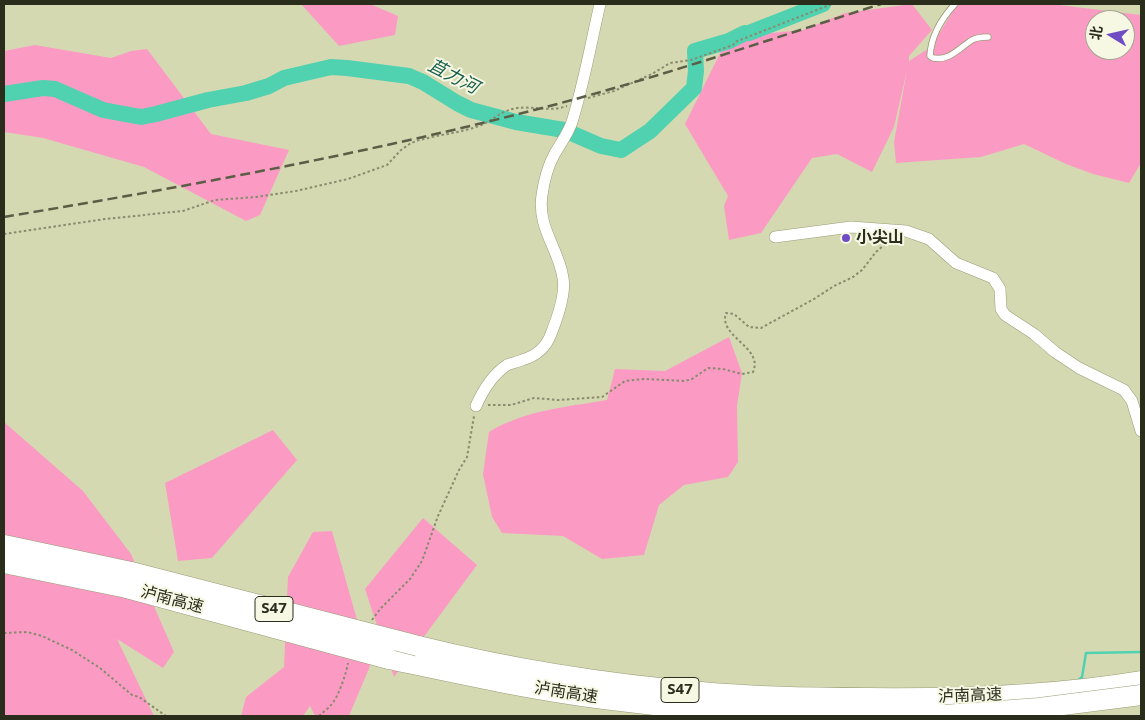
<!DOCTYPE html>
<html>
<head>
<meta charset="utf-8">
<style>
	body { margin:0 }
	#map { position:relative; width:1145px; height:720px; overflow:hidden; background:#d5d9b1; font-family:"Open Sans","Noto Sans SC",sans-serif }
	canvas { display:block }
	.frame { position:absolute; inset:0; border:5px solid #2a2c1c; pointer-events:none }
	.north { position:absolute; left:1085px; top:10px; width:50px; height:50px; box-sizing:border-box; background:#f6f8e4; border:1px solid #a4a694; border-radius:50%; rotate:279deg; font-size:14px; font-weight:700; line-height:20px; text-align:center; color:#2a2c1c }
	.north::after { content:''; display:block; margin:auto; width:18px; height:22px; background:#6f4bc4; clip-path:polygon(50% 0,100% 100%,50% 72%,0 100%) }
</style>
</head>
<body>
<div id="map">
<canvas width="1145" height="720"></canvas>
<div class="frame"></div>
<div class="north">北</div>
</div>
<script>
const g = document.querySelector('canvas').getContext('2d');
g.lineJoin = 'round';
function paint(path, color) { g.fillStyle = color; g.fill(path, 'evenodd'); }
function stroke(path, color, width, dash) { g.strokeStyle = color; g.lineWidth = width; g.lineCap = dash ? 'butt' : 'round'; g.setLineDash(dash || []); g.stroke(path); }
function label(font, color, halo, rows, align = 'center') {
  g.font = font + ' "Open Sans","Noto Sans SC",sans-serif'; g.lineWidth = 4; g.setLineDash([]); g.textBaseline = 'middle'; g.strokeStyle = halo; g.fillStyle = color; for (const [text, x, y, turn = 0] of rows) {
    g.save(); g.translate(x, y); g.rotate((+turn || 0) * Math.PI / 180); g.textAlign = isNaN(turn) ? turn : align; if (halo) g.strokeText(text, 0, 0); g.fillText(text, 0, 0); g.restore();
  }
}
paint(new Path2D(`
	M301 4H370L398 16 395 35 339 46Z
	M912 4 932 30 909 56V61L931 47 957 4H1051L1141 15V163L1129 183 1093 174 1066 164 1024 144 981 157 896 163 894 142 907 70 894 127 872 172 837 154 812 158 761 233 729 240 724 206 728 196 685 124 728 37 803 30 845 13ZM1095 20H1125V50H1095Z
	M35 45 111 58 131 51 147 49 211 134 289 150 260 215 246 221 144 167 43 138 4 132V51Z
	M729 337 742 373 737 406 738 462 728 477 684 485 659 505 644 555 602 559 563 536 502 533 492 517 483 474 489 432C525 410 567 407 607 400L615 369 665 371Z
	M4 422 83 491 131 554 174 652 163 668 117 639 154 716H4Z
	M273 430 297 460 212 558 178 561 165 483Z
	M423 518 477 565 394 677 365 589Z
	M332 531 370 666 349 716H315L310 706 303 716H241L246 697 284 667 288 577 313 532Z`), '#fb9bc4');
stroke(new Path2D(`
	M1077 681 1082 677 1086 653 1141 652`), '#50d2b0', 2.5);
stroke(new Path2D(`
	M4 94 43 88 55 89 103 110 141 117 156 114 208 100 246 93 269 86 284 78 331 67 347 68 409 76 423 82 457 103 471 110 516 122 564 130 601 146 621 150 650 131 694 88 696 71 695 51 729 41 745 33H749L823 4`), '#50d2b0', 16);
const lane = new Path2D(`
	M955 4C942 18 931 36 930 56L933 58C950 61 959 48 972 40 977 37 983 37 988 37`);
const street = new Path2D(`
	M775 237 851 227 906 231 929 239 956 263 993 278 1000 289 1001 309 1005 315 1034 334 1055 352 1079 368 1124 390 1132 401 1141 431
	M476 406C483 390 492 375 507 365 511 363 518 362 522 360 536 356 546 348 551 334 557 319 566 294 563 278 559 249 537 228 542 195 544 181 547 168 554 155 560 144 568 134 572 122 584 83 591 43 600 4`);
const highway = new Path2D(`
	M4 545 131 572
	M4 563 127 588
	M418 646C511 669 605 684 701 692 756 697 811 698 867 698 958 699 1051 696 1141 681
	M389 659C460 674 532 690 604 699 717 714 831 719 944 715`);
stroke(lane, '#999d76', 7);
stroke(street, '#999d76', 12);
stroke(highway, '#999d76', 21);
stroke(new Path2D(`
	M588 98 614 91 652 74 670 63 691 60 733 45 735 42 832 4
	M4 234 105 219 183 211 215 200 256 197 296 191 348 179 387 165 401 150 411 143C432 135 457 134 479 126 493 121 499 111 517 108 533 106 551 112 567 106
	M488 405H511L534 398 558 400 602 397 625 381 645 379 685 381 692 379 708 368 723 369 742 374 753 372C764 347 718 337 726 313L734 314 749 327 761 328 814 299 834 286 853 277 862 270 876 252 891 239
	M372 620 381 608 410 579 422 561 438 516 459 470 467 457 474 416
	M4 633 27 632 42 636 72 650 100 668 132 695 139 697 166 716
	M319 716C323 712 328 709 331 705 339 696 346 674 348 663`), '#888b6e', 2, [2.5, 2.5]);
stroke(lane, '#fff', 5.5);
stroke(street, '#fff', 11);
stroke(highway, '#fff', 20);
stroke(new Path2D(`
	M4 217C184 187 365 154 542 108 657 78 768 40 881 4`), '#5b5d46', 2.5, [10, 5]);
const highwayBridge = new Path2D(`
	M131 572 418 646
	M127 588 389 659
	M944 715 1039 708 1141 695`);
stroke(highwayBridge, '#999d76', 21, []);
stroke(highwayBridge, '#fff', 20);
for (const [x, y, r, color] of [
	[846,238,5,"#6f4bc4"]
]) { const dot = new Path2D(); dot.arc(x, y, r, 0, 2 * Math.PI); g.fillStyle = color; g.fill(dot); stroke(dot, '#f6f8e4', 2); }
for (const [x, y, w] of [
	[274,609,38],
	[680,690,38]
]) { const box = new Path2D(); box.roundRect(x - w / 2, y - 12.5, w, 25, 4); g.fillStyle = '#f6f8e4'; g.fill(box); stroke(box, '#2a2c1c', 1); }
label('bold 15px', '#2a2c1c', null, [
	["S47",274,609],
	["S47",680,690]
]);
label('bold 16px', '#2a2c1c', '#f6f8e4', [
	["小尖山",856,238]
], 'left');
label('16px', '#2a2c1c', '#f6f8e4', [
	["泸南高速",172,600,15],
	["泸南高速",566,693,9],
	["泸南高速",970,696,-2]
]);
label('italic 18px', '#19604e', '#f6f8e4', [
	["苴力河",453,77,27]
]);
</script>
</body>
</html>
